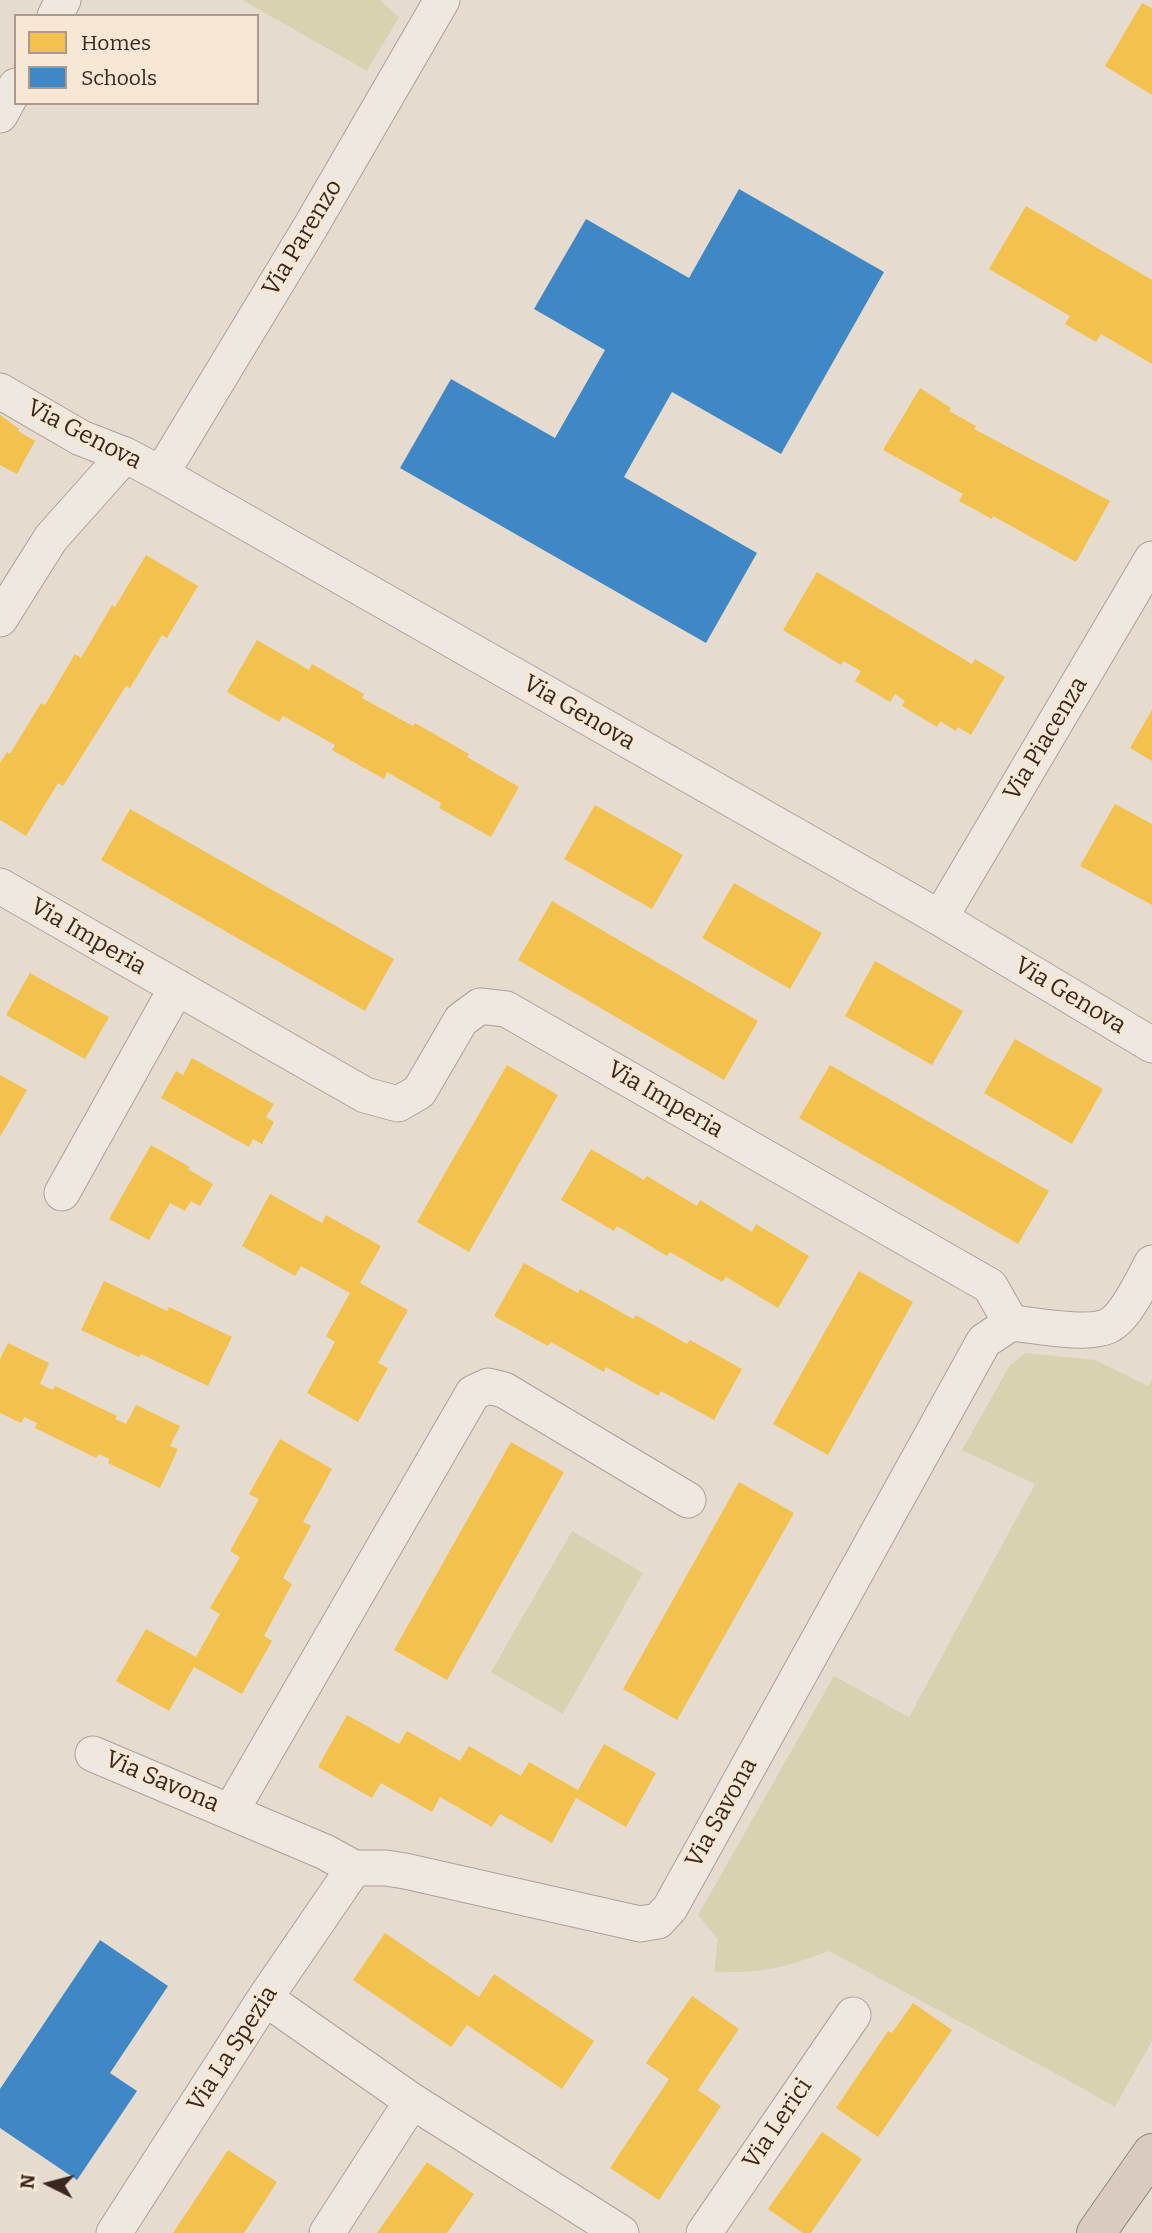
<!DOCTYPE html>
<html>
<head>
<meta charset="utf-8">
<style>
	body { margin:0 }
	#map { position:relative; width:1152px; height:2233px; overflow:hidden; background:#e6dbcf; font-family:Bitter,serif }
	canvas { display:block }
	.legend { position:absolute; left:14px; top:14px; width:245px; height:91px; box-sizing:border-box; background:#f7e7d5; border:2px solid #ac9a8c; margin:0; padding:9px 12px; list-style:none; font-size:21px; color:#3b271f }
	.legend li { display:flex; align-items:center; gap:14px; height:35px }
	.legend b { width:35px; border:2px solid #ac9a8c }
	.north { position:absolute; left:14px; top:2149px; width:70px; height:70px; -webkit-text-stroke:5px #f7e7d5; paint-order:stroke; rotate:276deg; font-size:19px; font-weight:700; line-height:28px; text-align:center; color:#3b271f }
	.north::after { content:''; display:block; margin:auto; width:24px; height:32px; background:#3b271f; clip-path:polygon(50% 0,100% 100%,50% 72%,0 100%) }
</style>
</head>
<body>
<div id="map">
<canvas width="1152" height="2233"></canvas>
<ul class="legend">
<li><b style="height:19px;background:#f2c14e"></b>Homes</li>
<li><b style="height:19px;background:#3f88c5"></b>Schools</li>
</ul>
<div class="north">N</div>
</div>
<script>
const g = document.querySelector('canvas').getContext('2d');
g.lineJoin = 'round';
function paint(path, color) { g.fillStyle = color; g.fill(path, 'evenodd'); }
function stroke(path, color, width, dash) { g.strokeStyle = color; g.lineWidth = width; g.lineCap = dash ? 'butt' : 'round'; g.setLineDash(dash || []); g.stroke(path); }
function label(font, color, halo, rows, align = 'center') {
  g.font = font + ' Bitter,serif'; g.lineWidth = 7; g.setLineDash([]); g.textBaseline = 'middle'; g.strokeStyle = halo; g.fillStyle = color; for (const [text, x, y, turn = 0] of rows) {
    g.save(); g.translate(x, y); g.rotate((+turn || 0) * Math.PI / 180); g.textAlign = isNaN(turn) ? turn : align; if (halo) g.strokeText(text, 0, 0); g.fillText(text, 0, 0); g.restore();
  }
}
paint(new Path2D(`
	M242 0H380L399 17 367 71Z
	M1025 1353 1095 1360 1148 1386 1152 1379V2041L1115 2107 1073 2083 829 1951C786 1967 761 1974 714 1972L718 1939 698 1915 834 1676 909 1717 1035 1484 962 1450 1010 1365Z
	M572 1531 643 1573 563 1714 491 1672Z`), '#d9d2b1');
paint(new Path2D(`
	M1142 3 1152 8V95L1105 66Z
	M1026 206 1152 280V364L1101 334 1096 342 1065 324 1070 316 989 269Z
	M920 388 951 408 949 411 976 426 974 429 1110 501 1076 562 993 516 992 519 959 501 963 494 883 450Z
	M0 415 19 429 18 431 35 441 17 474 0 465Z
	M146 555 198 586 167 638 162 635 130 688 126 686 63 786 58 783 26 836 0 820V763L7 752 10 754 41 703 45 705 75 654 81 658 112 605 115 607Z
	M817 572 972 664 975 659 1005 677 971 735 958 727 956 731 940 721 937 727 902 706 905 701 895 694 890 702 855 681 861 671 843 661 841 665 783 630Z
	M257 640 309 670 312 664 364 694 362 698 413 726 415 723 469 754 467 757 519 787 491 837 439 808 441 803 387 772 384 779 332 750 335 745 283 716 279 722 227 692Z
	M1152 710V761L1130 748Z
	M1115 804 1152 824V905L1080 866Z
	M595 805 683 855 652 909 564 859Z
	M130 809 394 959 365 1011 101 860Z
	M734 883 822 933 790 989 702 938Z
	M552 901 758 1021 724 1080 518 960Z
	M875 961 963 1011 932 1065 845 1016Z
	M30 973 109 1017 85 1059 6 1015Z
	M1015 1039 1103 1089 1072 1144 984 1093Z
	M192 1058 274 1104 266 1117 274 1122 262 1144 253 1139 249 1147 161 1098 176 1071 183 1075Z
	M507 1065 558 1095 469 1252 417 1222Z
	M830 1065 1049 1191 1018 1244 799 1118Z
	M0 1075 27 1090 0 1137Z
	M151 1145 190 1167 188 1169 213 1184 200 1206 191 1201 185 1211 170 1203 149 1240 109 1219Z
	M591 1149 644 1180 647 1176 697 1206 700 1200 752 1232 756 1224 809 1256 778 1308 726 1277 722 1282 670 1252 667 1256 617 1226 614 1231 561 1200Z
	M270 1194 322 1223 326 1215 381 1246 360 1283 408 1310 378 1363 388 1368 358 1422 307 1393 335 1342 326 1336 350 1293 301 1266 295 1276 242 1246Z
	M524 1263 578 1293 580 1289 633 1319 636 1315 687 1344 690 1340 742 1369 714 1420 661 1391 658 1396 606 1367 604 1372 551 1342 548 1346 494 1316Z
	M859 1271 913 1302 828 1455 773 1424Z
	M104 1281 167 1311 169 1307 232 1337 208 1386 141 1354 139 1357 81 1330Z
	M8 1343 49 1363 40 1384 53 1390 55 1386 117 1416 115 1419 126 1424 136 1405 180 1426 170 1446 178 1449 160 1488 108 1463 110 1459 99 1454 96 1458 35 1428 37 1423 24 1417 21 1423 0 1413V1359Z
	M280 1439 332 1469 303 1522 311 1526 283 1578 292 1584 264 1636 272 1641 242 1694 194 1667 169 1711 116 1681 146 1629 196 1657 220 1614 210 1608 240 1557 230 1551 259 1499 249 1494Z
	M511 1442 564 1472 447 1680 394 1650Z
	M739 1482 794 1513 677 1720 623 1689Z
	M347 1715 399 1744 407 1731 460 1761 469 1746 521 1776 529 1762 578 1790 604 1744 656 1773 626 1827 576 1798 552 1843 500 1814 492 1827 440 1797 432 1812 381 1783 372 1798 318 1767Z
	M385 1933 479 1997 494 1974 594 2041 562 2089 467 2025 451 2047 353 1980Z
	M692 1996 739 2029 698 2090 721 2106 659 2200 610 2168 669 2079 646 2063Z
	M913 2003 952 2030 878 2137 836 2108 888 2031 892 2033Z
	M822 2132 862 2159 811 2233H803L768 2209Z
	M228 2150 277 2182 244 2233H173Z
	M427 2162 474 2194 447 2233H377Z`), '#f2c14e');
paint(new Path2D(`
	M739 189 884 272 781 454 672 392 624 477 757 553 706 643 400 468 451 379 555 438 605 350 534 309 586 219 689 278Z
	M100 1940 168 1986 110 2073 137 2091 77 2180 0 2128V2089Z`), '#3f88c5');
const street = new Path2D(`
	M55 16 63 0
	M0 115 16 86
	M0 391 81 438 125 455 161 474 940 918 1152 1045
	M161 474 311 226 442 0
	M0 619 51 538 125 455
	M0 886 365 1095 398 1104 419 1092 461 1020 480 1006 506 1009 990 1286 1011 1323
	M940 918 1152 559
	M62 1193 177 987
	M1011 1323C1035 1325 1094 1338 1113 1323 1129 1311 1142 1281 1152 1263
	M93 1754 325 1852 354 1868H386L405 1871 640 1924 658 1921 670 1908 984 1341 1011 1323
	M231 1811 473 1393 488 1386 504 1390 688 1500
	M265 1998 412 2101 621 2233
	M114 2233 265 1998 354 1868
	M327 2233 412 2101
	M704 2233 853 2015`);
const highway = new Path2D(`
	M1096 2233 1152 2153`);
stroke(street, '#aca197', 37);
stroke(highway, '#91867f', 40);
stroke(street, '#eee8e1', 35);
stroke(highway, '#d9cbc0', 38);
label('24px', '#3b271f', '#f7e7d5', [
	["Via Parenzo",303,238,-59],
	["Via Genova",84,435,27],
	["Via Genova",579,713,30],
	["Via Piacenza",1046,739,-59],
	["Via Imperia",88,937,30],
	["Via Genova",1070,996,31],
	["Via Imperia",665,1100,30],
	["Via Savona",162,1782,23],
	["Via Savona",722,1813,-61],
	["Via La Spezia",233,2049,-57],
	["Via Lerici",778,2124,-56]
]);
</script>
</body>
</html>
